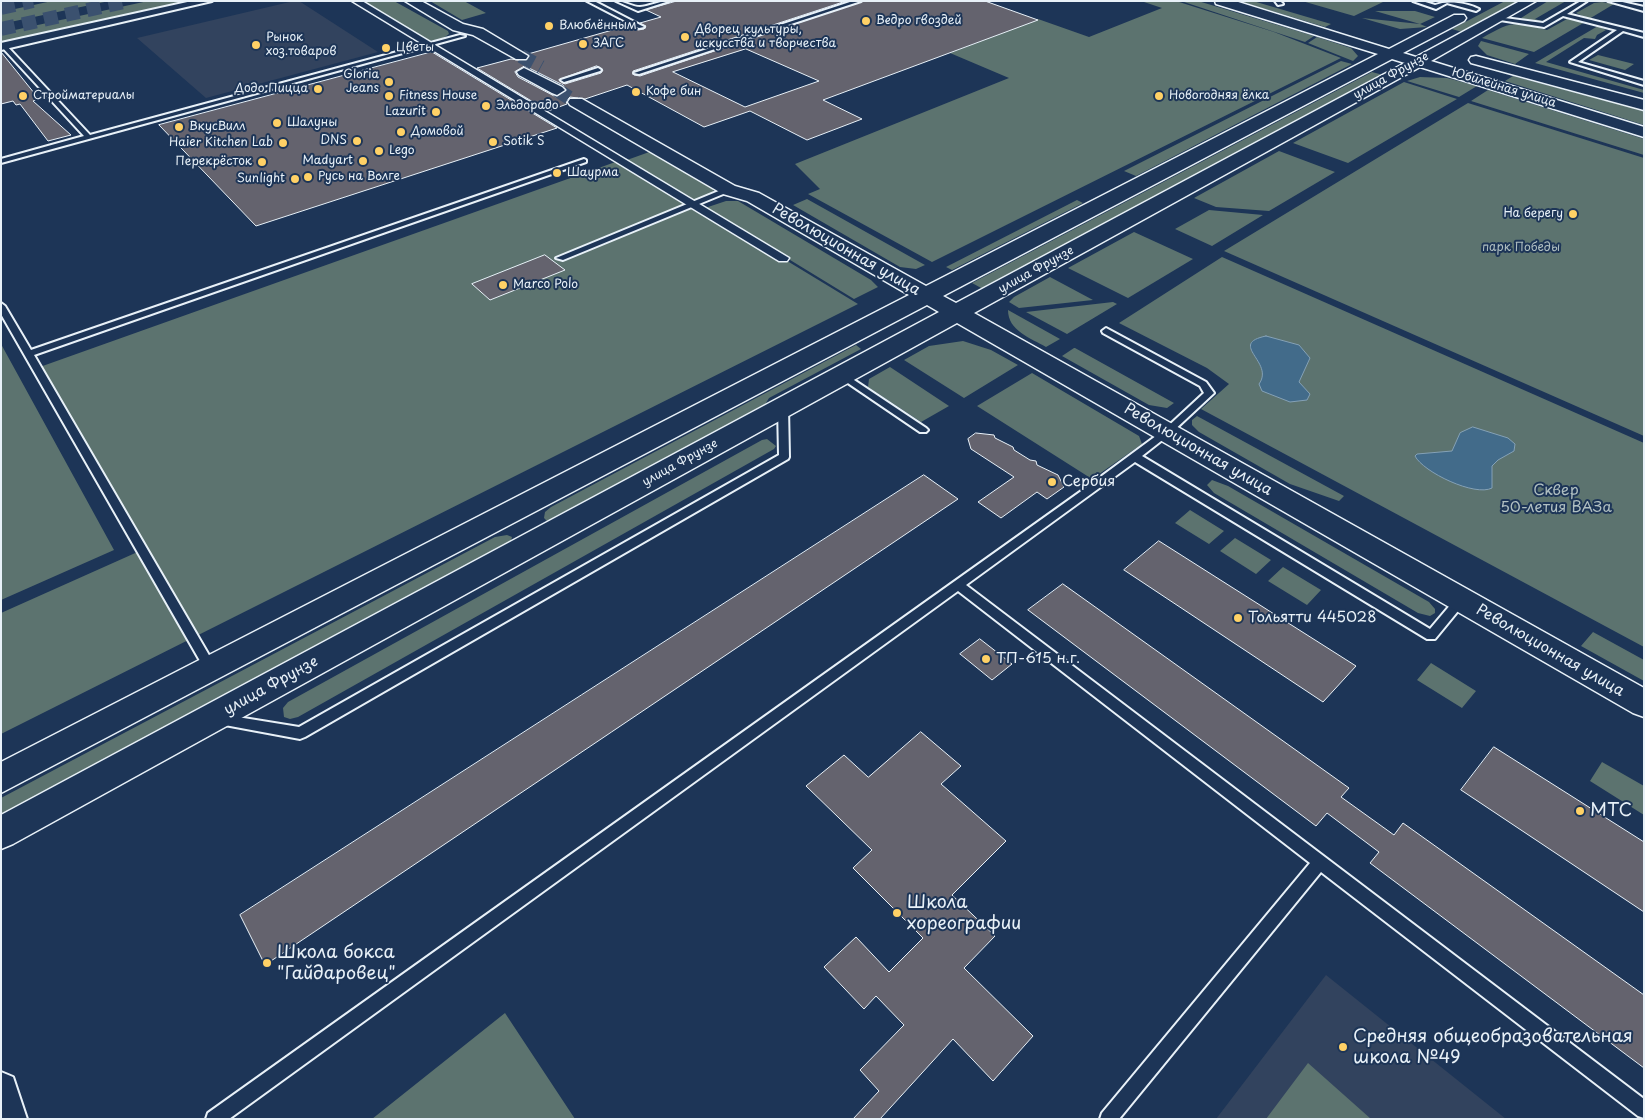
<!DOCTYPE html>
<html>
<head>
<meta charset="utf-8">
<style>
	body { margin:0 }
	#map { position:relative; width:1645px; height:1120px; overflow:hidden; background:#1d3557; font-family:"Playpen Sans",sans-serif }
	canvas { display:block }
	.frame { position:absolute; inset:0; border:2px solid #e8f1f8; pointer-events:none }
</style>
</head>
<body>
<div id="map">
<canvas width="1645" height="1120"></canvas>
<div class="frame"></div>
</div>
<script>
const g = document.querySelector('canvas').getContext('2d');
g.lineJoin = 'round';
function paint(path, color) { g.fillStyle = color; g.fill(path, 'evenodd'); }
function stroke(path, color, width, dash) { g.strokeStyle = color; g.lineWidth = width; g.lineCap = dash ? 'butt' : 'round'; g.setLineDash(dash || []); g.stroke(path); }
function label(font, color, halo, rows, align = 'center') {
  g.font = font + ' "Playpen Sans",sans-serif'; g.lineWidth = 4; g.setLineDash([]); g.textBaseline = 'middle'; g.strokeStyle = halo; g.fillStyle = color; for (const [text, x, y, turn = 0] of rows) {
    g.save(); g.translate(x, y); g.rotate((+turn || 0) * Math.PI / 180); g.textAlign = isNaN(turn) ? turn : align; if (halo) g.strokeText(text, 0, 0); g.fillText(text, 0, 0); g.restore();
  }
}
paint(new Path2D(`
	M294 1H299L378 52 206 98 137 38Z
	M1326 975 1506 1119H1216Z`), '#32435e');
paint(new Path2D(`
	M52 1H109L1 24V12Z
	M148 1H191L1 43V33Z
	M361 1H394L448 31 449 34 442 39 428 41Z
	M430 1H464L486 13 462 20Z
	M1141 1H1176L1274 32 1341 58 932 262 808 194 820 189 795 164 1009 78 950 53 1038 19 1089 37 1162 8Z
	M1181 1H1198L1314 36 1305 42Z
	M1239 1H1253L1331 24 1325 27Z
	M1302 1H1379L1383 2 1354 16Z
	M1505 1H1519L1462 32 1452 29Z
	M1548 1H1566L1535 19 1545 22 1544 23 1528 21 1521 18Z
	M1602 2 1614 4 1589 19 1576 13 1594 3Z
	M1375 11H1415L1435 17 1420 24 1427 27 1400 29 1362 18 1420 24Z
	M1567 19 1585 22 1534 52 1482 38C1512 21 1514 21 1547 30Z
	M1598 26 1606 30 1597 35 1595 39 1584 38 1546 62 1644 90V93L1535 63Z
	M1317 37 1351 48 1358 56 1353 61 1308 43Z
	M1481 41 1529 54 1515 64 1487 55 1478 46Z
	M1598 55 1634 64 1625 70 1589 60Z
	M1341 61 1352 64 1136 176 1124 171Z
	M1372 72 1383 75 983 289 972 283Z
	M1513 76 1644 111V125L1505 81Z
	M1420 77 1447 78 1477 86 1459 97 1407 81Z
	M1404 82 1457 99 1348 163 1293 143Z
	M1488 90 1644 139V155L1471 101Z
	M1468 103 1644 158V436L1224 251Z
	M652 151 714 188 713 193 695 202 627 160Z
	M1279 151 1335 172 1269 211 1216 207 1194 198Z
	M621 160 858 304 1 734V613L142 550 37 368Z
	M807 199 925 265 916 269 900 267 793 205Z
	M1077 200 1083 203 952 270 946 267Z
	M726 201H738L871 280 878 287 854 299 705 208Z
	M1209 210 1263 215 1212 246 1175 229Z
	M1134 232 1193 259 1128 298 1068 268Z
	M1222 257 1644 443V647L1201 409 1229 384 1207 368 1119 323Z
	M1050 277 1093 300 1019 308 1009 302 1014 297Z
	M1113 302 1117 304 1067 334 1026 312Z
	M1008 310 1060 339 1046 347C1031 338 1008 331 1008 310Z
	M963 341 991 350 1018 365 964 398 904 360 929 346Z
	M1 344 114 550 1 600Z
	M856 345 861 349 769 398 763 408 552 521H547L544 518 545 512 551 507Z
	M1074 348H1075L1174 403 1167 408 1149 405 1062 356Z
	M890 367 949 406 921 422 868 387 869 379Z
	M1032 373 1139 436 1142 444 1092 479 977 406Z
	M1197 416 1344 496 1339 501 1290 484 1199 432 1192 425V420Z
	M767 439 776 446 774 449 298 717 290 719 284 717 283 708 288 702 762 440Z
	M1212 480 1228 486 1429 602 1435 609V613L1430 616 1418 613 1214 493 1207 485Z
	M1190 510 1224 531 1209 544 1175 523Z
	M507 535 512 537 510 544 1 820V798L495 537Z
	M1235 538 1271 560 1256 574 1220 551Z
	M1283 567 1321 590 1307 605 1268 581Z
	M1593 632 1644 660V681L1581 646Z
	M1431 663 1476 691 1462 708 1417 680Z
	M1602 762 1644 786V815L1590 781Z
	M505 1013 575 1119H372Z
	M1308 1063 1371 1119H1266Z`), '#5c736f');
const water = new Path2D(`
	M1266 336 1299 345 1310 358 1299 382 1310 394 1307 400 1290 402 1262 391 1259 384C1275 362 1227 344 1266 336Z
	M1473 427 1508 438 1515 444 1514 451 1498 460 1492 466V488C1475 497 1423 472 1415 456L1417 454 1452 451 1460 433Z`);
paint(water, '#426b8a');
stroke(water, '#84a1b6', 1);
const building = new Path2D(`
	M677 1H846L633 71 634 75 640 76 863 1H985L1038 20 823 100 862 119 807 140 750 111 704 127 627 85 585 99 570 97 566 101 567 104 548 111 477 68 511 59 526 61 530 57 528 54 630 25 638 30 644 29 646 26 640 23 661 17 646 10ZM746 49 819 81 745 107 673 72ZM525 66 563 85 567 90 556 97 518 77 515 72ZM597 66 603 70 601 73 565 84 559 80Z
	M1 52 39 99 33 101 71 135 48 141 20 104 16 105 13 101 1 104Z
	M432 52 557 128 256 226 159 125Z
	M545 255 565 270 490 300 472 284Z
	M976 433 994 435 995 438 1013 447 1014 450 1030 460 1036 461 1037 465 1058 475 1064 487 1047 499 1037 492 1001 518 978 502 1014 477 971 449 968 439Z
	M924 475 958 499 265 965 240 915Z
	M1159 541 1356 666 1323 702 1124 570Z
	M1063 584 1349 788 1341 797 1394 835 1403 823 1644 995V1068L1370 863 1379 852 1327 813 1316 826 1028 610Z
	M980 639 1012 664 992 680 960 654Z
	M921 732 961 766 941 784 1006 841 952 895 995 936 964 968 1033 1036 993 1081 953 1039 880 1119H853L879 1091 860 1070 904 1025 876 996 864 1009 824 967 856 937 889 972 923 938 853 868 872 850 806 786 844 755 868 777Z
	M1494 747 1644 842V912L1461 790Z`);
paint(building, '#64636e');
stroke(building, '#e8f1f8', 1);
stroke(new Path2D(`
	M1 8 33 1
	M1 29 129 1
	M521 56 541 67
	M557 90 576 102`), '#3b516f', 14, [14, 8]);
const service = new Path2D(`
	M587 1H594L644 27 639 28Z
	M616 1C624 1 632 7 640 7 650 6 659 1 669 1L638 11Z
	M853 1H861L639 74 634 73Z
	M1275 1H1280L1283 4 1278 5Z
	M1413 1H1422L1435 5C1448 0 1467 3 1479 9L1476 11 1447 3 1436 9Z
	M1581 1H1587L1567 14 1644 33V37L1623 31 1578 62 1644 81V85L1570 62 1617 30 1563 16 1544 27 1494 19 1497 17 1543 23Z
	M1608 1H1618L1644 7V11Z
	M460 35 465 36 1 163V159L84 136 2 47V45H6L90 135Z
	M598 68 601 70 600 71 564 82 561 80Z
	M584 159 586 160V162L34 355 217 669 215 673 211 674 207 673 1 314V303L5 306 31 350Z
	M726 188 733 190 563 260 556 258Z
	M1106 328 1206 382 1214 393 1170 434 1142 456 1430 629 1457 597H1465L1467 600 1435 639H1427L1135 462 966 585 1644 1099V1118L1638 1116 1321 872 1119 1119H1100L1102 1113 1310 863 958 591 229 1119H206L208 1113 1087 487 1164 430 1204 393 1200 386 1103 333 1102 331Z
	M842 372 926 428 928 430 926 432H920L839 377V373Z
	M783 404 788 407 789 457 788 459 305 737 300 739 214 723 213 719 214 715 219 714 299 727 779 455 778 407Z`);
const pedestrian = new Path2D(`
	M352 1H362L789 258 787 261H779Z`);
const minor = new Path2D(`
	M192 1H212L1 50V43Z
	M1 1072 13 1077 27 1119H1Z`);
const secondary = new Path2D(`
	M405 1H421L463 24 483 29 528 56 526 59H516L473 35 453 30Z
	M1215 1H1235L1389 49 1454 15H1464L1466 18 1464 21 1403 53 1416 57 1520 1H1536L1431 61 1644 127V137L1420 67 974 313 1644 688V717L1633 713 957 323 13 844 1 849V815L939 312 927 305 1 793V762L909 295 747 201 723 194 570 105 568 102 570 99H582L735 186 759 193 926 286 1378 54 1216 4ZM1392 59 1405 63 956 303 943 296Z
	M1476 56 1644 100V110L1471 63 1469 60 1471 57Z
	M524 68 562 87 565 90 557 95 552 93 519 75 517 72Z`);
stroke(service, '#e8f1f8', 4);
stroke(pedestrian, '#e8f1f8', 3);
stroke(minor, '#e8f1f8', 4);
stroke(secondary, '#e8f1f8', 3);
paint(service, '#1d3557');
paint(pedestrian, '#1d3557');
paint(minor, '#1d3557');
paint(secondary, '#1d3557');
for (const [x, y, r, color] of [
	[866,21,5,"#ffd166"],
	[549,26,5,"#ffd166"],
	[685,37,5,"#ffd166"],
	[583,44,5,"#ffd166"],
	[256,45,5,"#ffd166"],
	[386,48,5,"#ffd166"],
	[389,82,5,"#ffd166"],
	[318,89,5,"#ffd166"],
	[636,92,5,"#ffd166"],
	[23,96,5,"#ffd166"],
	[389,96,5,"#ffd166"],
	[1159,96,5,"#ffd166"],
	[486,106,5,"#ffd166"],
	[436,112,5,"#ffd166"],
	[277,123,5,"#ffd166"],
	[179,127,5,"#ffd166"],
	[401,132,5,"#ffd166"],
	[357,141,5,"#ffd166"],
	[493,142,5,"#ffd166"],
	[283,143,5,"#ffd166"],
	[379,151,5,"#ffd166"],
	[363,161,5,"#ffd166"],
	[262,162,5,"#ffd166"],
	[557,173,5,"#ffd166"],
	[308,177,5,"#ffd166"],
	[295,179,5,"#ffd166"],
	[1573,214,5,"#ffd166"],
	[503,285,5,"#ffd166"],
	[1052,482,5,"#ffd166"],
	[1238,618,5,"#ffd166"],
	[986,659,5,"#ffd166"],
	[1580,811,5,"#ffd166"],
	[897,913,5,"#ffd166"],
	[267,963,5,"#ffd166"],
	[1343,1047,5,"#ffd166"]
]) { const dot = new Path2D(); dot.arc(x, y, r, 0, 2 * Math.PI); g.fillStyle = color; g.fill(dot); stroke(dot, '#1d3557', 2); }
label('12px', '#e8f1f8', '#1d3557', [
	["Ведро гвоздей",876,21],
	["Влюблённым",559,26],
	["Дворец культуры,",695,30],
	["искусства и творчества",695,44],
	["Рынок",266,38],
	["хоз.товаров",266,52],
	["ЗАГС",593,44],
	["Цветы",396,48],
	["Gloria",379,75,"right"],
	["Jeans",379,89,"right"],
	["Додо Пицца",308,89,"right"],
	["Кофе бин",646,92],
	["Стройматериалы",33,96],
	["Fitness House",399,96],
	["Новогодняя ёлка",1169,96],
	["Эльдорадо",496,106],
	["Lazurit",426,112,"right"],
	["Шалуны",287,123],
	["ВкусВилл",189,127],
	["Домовой",411,132],
	["DNS",347,141,"right"],
	["Sotik S",503,142],
	["Haier Kitchen Lab",273,143,"right"],
	["Lego",389,151],
	["Madyart",353,161,"right"],
	["Перекрёсток",252,162,"right"],
	["Шаурма",567,173],
	["Русь на Волге",318,177],
	["Sunlight",285,179,"right"],
	["На берегу",1563,214,"right"],
	["Marco Polo",513,285]
], 'left');
label('12px', '#e8f1f8', '#1d3557', [
	["улица Фрунзе",1391,76,-29],
	["Юбилейная улица",1504,88,17],
	["улица Фрунзе",1036,270,-29],
	["улица Фрунзе",680,463,-29]
]);
label('12px', '#b0bfc1', '#1d3557', [
	["парк Победы",1521,248]
]);
label('15px', '#e8f1f8', '#1d3557', [
	["Революционная улица",846,250,30],
	["Революционная улица",1198,450,30],
	["Революционная улица",1550,651,30],
	["улица Фрунзе",271,686,-29]
]);
label('15px', '#e8f1f8', '#1d3557', [
	["Сербия",1062,482],
	["Тольятти 445028",1248,618],
	["ТП-615 н.г.",996,659]
], 'left');
label('15px', '#b0bfc1', '#1d3557', [
	["Сквер",1556,491],
	["50-летия ВАЗа",1556,508]
]);
label('18px', '#e8f1f8', '#1d3557', [
	["МТС",1590,811],
	["Школа",907,903],
	["хореографии",907,924],
	["Школа бокса",277,953],
	["\"Гайдаровец\"",277,974],
	["Средняя общеобразовательная",1353,1037],
	["школа №49",1353,1058]
], 'left');
</script>
</body>
</html>
